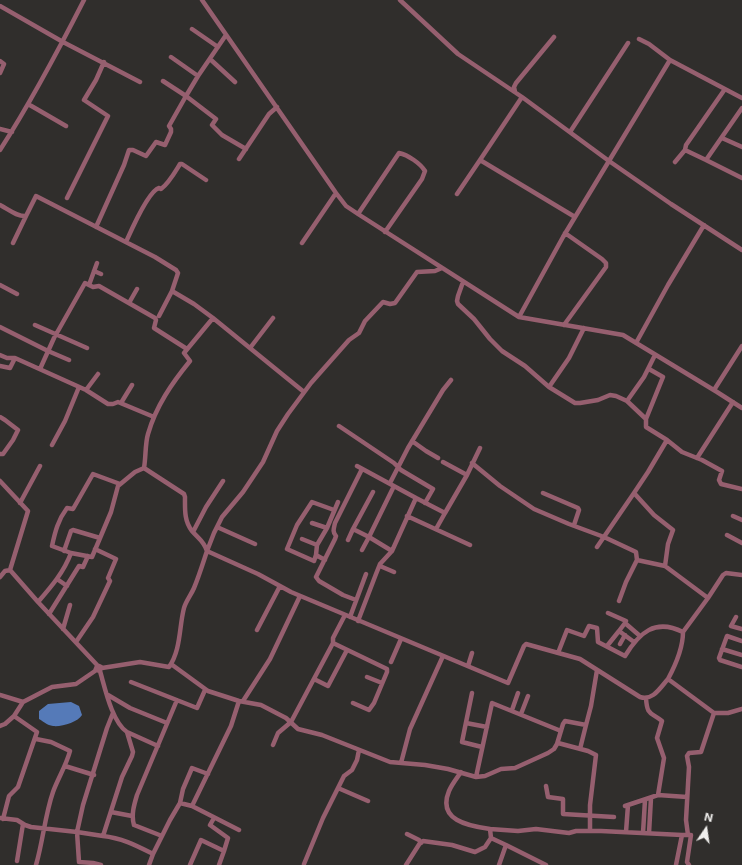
<!DOCTYPE html>
<html>
<head>
<meta charset="utf-8">
<style>
	body { margin:0 }
	#map { position:relative; width:742px; height:865px; overflow:hidden; background:#302e2c; font-family:Inter,sans-serif }
	canvas { display:block }
	.north { position:absolute; left:686px; top:809px; width:40px; height:40px; -webkit-text-stroke:3px #302e2c; paint-order:stroke; rotate:13deg; font-size:11px; font-weight:700; line-height:16px; text-align:center; color:#f0efed }
	.north::after { content:''; display:block; margin:auto; width:14px; height:18px; background:#f0efed; clip-path:polygon(50% 0,100% 100%,50% 72%,0 100%) }
</style>
</head>
<body>
<div id="map">
<canvas width="742" height="865"></canvas>
<div class="north">N</div>
</div>
<script>
const g = document.querySelector('canvas').getContext('2d');
g.lineJoin = 'round';
function paint(path, color) { g.fillStyle = color; g.fill(path, 'evenodd'); }
function stroke(path, color, width, dash) { g.strokeStyle = color; g.lineWidth = width; g.lineCap = dash ? 'butt' : 'round'; g.setLineDash(dash || []); g.stroke(path); }
paint(new Path2D(`
	M71 702 79 706 82 715C78 722 62 727 53 726 47 725 44 722 39 719V711L48 704Z`), '#557ab8');
stroke(new Path2D(`
	M202 0 336 193 346 206 358 214 519 317 623 335 717 392 742 408
	M400 0 458 54 522 97
	M0 6 63 42 140 82
	M192 29 218 47
	M226 35 198 76 186 96 216 119 212 125 222 135 246 149
	M639 39 649 44 670 60
	M171 57 198 76
	M210 59 235 82
	M0 61 4 64 0 73
	M515 92 514 87 516 83 554 37
	M28 104 66 126
	M742 108 706 160 742 178
	M0 129 12 132
	M570 132 628 43
	M722 138 742 147
	M0 150C31 102 58 51 84 0
	M685 150 706 160
	M239 159 269 114 277 107
	M675 162 685 150 686 145 725 89
	M457 194 480 160
	M67 198 108 116 84 100 96 80 104 62
	M0 205C8 209 17 217 26 216L36 196 155 257 176 270 178 273 172 291 194 304 213 318 304 392
	M358 214 399 153C408 155 420 163 425 171L422 179 385 232
	M575 217 480 160 522 97 609 161 671 204 742 250
	M96 227 124 165 129 150H133L146 156 156 142 165 145 171 132V129L169 126 186 96 163 81
	M126 242C131 231 148 191 159 188L161 189C169 183 175 172 180 164H182L206 180
	M13 243 26 216
	M302 243 336 193
	M94 271 101 274
	M463 282 458 296 457 301 458 304 474 319 490 339 502 351 525 366 549 387 575 403H580L598 400 610 395 616 396 627 401
	M0 285 17 294
	M89 285 97 263
	M129 303 137 289
	M159 316 172 291
	M519 317 563 237 670 60 742 98
	M35 325 87 348
	M564 325 606 267V263L602 259 565 233
	M0 327 48 351 69 360
	M636 343 668 285 704 225
	M250 348 273 318
	M0 355 7 358H15L86 390 108 404H113L118 402 154 417
	M655 355 644 377 627 401 646 419V427L667 440 682 452 702 460 722 471 719 480 721 484 742 489
	M0 366 10 368 15 358
	M40 369 54 338 85 283 93 287 99 286 155 318 156 320 154 328 187 349
	M549 387 569 358 584 328
	M86 390 98 374
	M714 390 742 346
	M121 403 132 385
	M0 417 5 420 18 430 13 440 3 454H0
	M646 419 663 377 649 369
	M339 426 394 463 401 470 433 489 425 503
	M667 440 648 472 634 493 654 515 673 530 668 544 665 566 708 598
	M412 441 426 451 438 458
	M52 445 65 421 79 387
	M697 458 733 402
	M443 462 467 475
	M472 463 500 486 534 509 569 524 604 537 636 552 637 560 626 582 619 601
	M357 466 416 498 392 551 380 564 376 574 358 621
	M144 468C146 457 145 444 148 434 156 406 172 383 190 361L184 353 213 318
	M144 468 184 494 185 497C185 509 184 521 192 531 198 538 204 541 207 551
	M0 481 28 511 10 570 38 602 98 666
	M390 483 408 448 443 390 451 380
	M120 484 93 474 73 509 67 508C58 520 55 532 52 546L71 553 92 557 111 512 118 486 135 472 144 468
	M543 493 578 508 579 510 574 525
	M416 498 445 513 467 475 480 448
	M20 503 40 466
	M407 516 470 545
	M733 516 742 520
	M312 523 327 528
	M217 527 255 544
	M436 529 445 513
	M193 532 206 507 223 481
	M727 535 742 543
	M302 539 317 545
	M348 540 353 529
	M597 547 634 493
	M362 550 369 537 353 529 373 492
	M64 551 71 531 73 530 100 538
	M207 551 214 533 222 517 243 492 263 462 277 431 288 414 311 383 349 340 359 333 365 321 383 302 390 304 395 303 417 272 435 271 442 268
	M392 551 369 537 394 486
	M316 555 314 561 287 549 297 525 312 502 334 510
	M325 560 316 555 317 545 327 528 338 502
	M637 560 665 566
	M380 566 394 572
	M0 577 5 571 10 570
	M57 579 67 586
	M356 600 343 595 319 581 316 577 335 539 336 536C332 532 334 528 335 523L362 469
	M38 602C51 587 64 572 71 553
	M608 613 626 621 625 623
	M49 614 79 566 83 567 88 556
	M350 617 366 574
	M736 617 731 626 742 629
	M63 629 70 605
	M257 630 280 586
	M619 631 625 623 640 636
	M683 632 708 598 723 575 726 573 742 575
	M742 641 727 636 719 658 720 660 742 667
	M76 642 93 617 110 581 108 578 116 559 95 549
	M333 643 387 669V672L374 703 369 710 353 703
	M620 644 625 635
	M607 646 619 631 634 642
	M722 649 742 655
	M558 653 567 630 584 636 589 626 597 628 598 642 625 656C639 633 655 618 683 632 683 647 675 666 668 679
	M391 662 401 639
	M171 664 208 691 239 701 261 705 286 718 298 729 322 735 390 762 425 765 448 769 476 777 485 776 501 769 515 768 548 753 554 749 557 744 563 724 565 721 586 725 591 706 597 670
	M468 666 472 653
	M102 668 140 662 169 667C181 650 179 627 184 608 186 601 191 595 194 588 199 576 203 563 207 551L258 574 291 592 508 683 524 646 526 644 580 659 640 697C653 701 660 688 668 679L714 713H728L742 709
	M100 671C105 688 112 722 127 732L133 752 132 756 122 777 103 836C122 838 137 846 153 854L149 865
	M367 677 382 683
	M314 679 328 686 347 650
	M131 682 197 708 205 690
	M472 693 462 742 482 747
	M0 695 23 702
	M108 695 130 708 167 723
	M646 698C647 716 651 712 662 721L657 738 664 758 658 795
	M243 701 270 659 300 596
	M512 710 518 693
	M521 714 528 696
	M466 723 487 727
	M0 726 5 724 14 716 23 702 52 687 76 684 95 671 97 666H99L101 667 100 671 97 670
	M127 732 158 746
	M36 739 51 742 70 751C66 766 58 778 53 792 45 815 43 841 36 865
	M558 743 588 751 596 755 590 805V831
	M273 745 278 733 291 722 333 643V638L345 615
	M580 749 586 725
	M401 763 410 729 443 656
	M65 766 94 775
	M461 772C457 778 452 784 449 791 437 820 468 826 490 829L491 838 506 845
	M476 777 492 703 561 731
	M546 786 548 797 563 799V814L614 817
	M338 788 368 801
	M180 803 183 789 192 768 208 774
	M192 806 231 726 239 701
	M625 806 658 795 687 797
	M111 812 132 816
	M0 818 17 820 25 825 31 827 77 832 103 836
	M214 818 210 825 228 838 224 851
	M3 819 9 796 18 787 37 732 14 716
	M490 829 518 831 536 829 569 833 576 831H601L682 835
	M626 832 628 805
	M643 833 645 800
	M649 833 651 798
	M407 834 419 840 421 843
	M688 835 686 820 689 767 687 756 689 753 701 752 714 713
	M162 836 134 825C131 815 134 805 137 795L177 700
	M153 854 170 820 180 803 192 806 239 830
	M17 861 23 824
	M304 864 323 818 344 776 352 770 357 760 359 750
	M101 865 93 863 79 862 77 832 83 805 107 728 113 713
	M190 865 201 840 224 851 219 865
	M406 865 420 843 423 841 452 845 475 852 485 847 491 838
	M499 865 506 845 546 865
	M676 865 682 835H691L687 862 689 865`), '#965f6f', 4.5);
</script>
</body>
</html>
